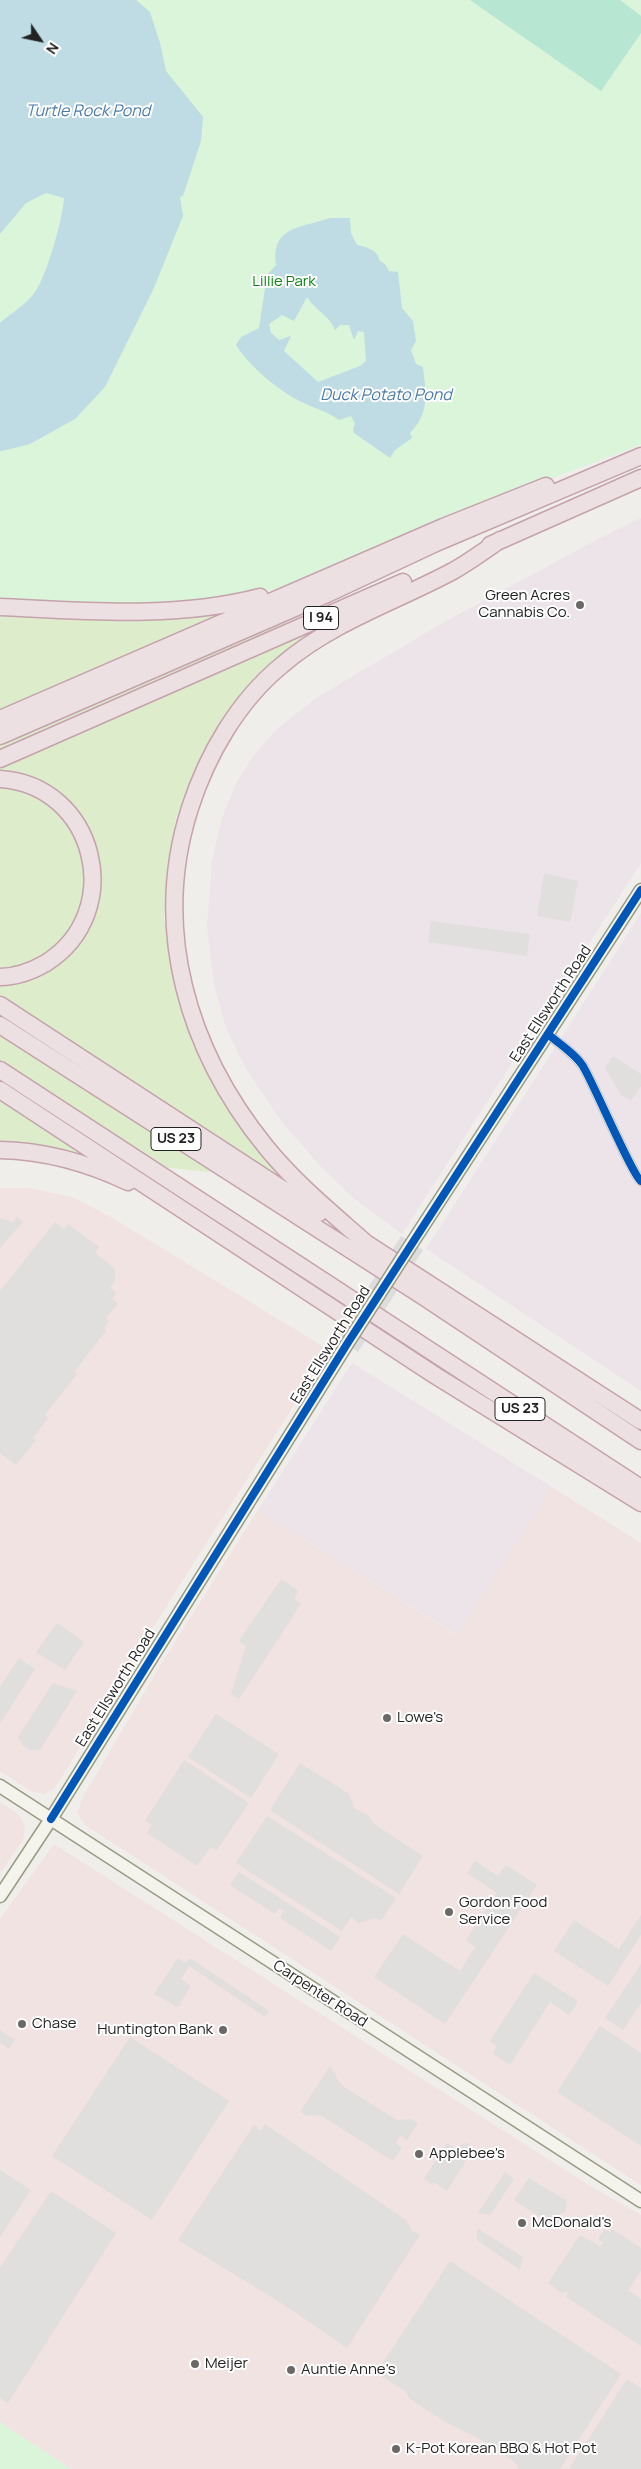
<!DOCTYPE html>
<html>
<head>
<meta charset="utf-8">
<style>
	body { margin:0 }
	#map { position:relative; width:641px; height:2469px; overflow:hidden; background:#f0eeeb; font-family:Manrope,sans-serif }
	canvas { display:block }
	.north { position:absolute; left:15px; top:15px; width:50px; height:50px; -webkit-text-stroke:4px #fff; paint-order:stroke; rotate:124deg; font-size:14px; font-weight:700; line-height:20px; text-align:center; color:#222 }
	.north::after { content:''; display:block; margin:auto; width:18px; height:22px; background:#222; clip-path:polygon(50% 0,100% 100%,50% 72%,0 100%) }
</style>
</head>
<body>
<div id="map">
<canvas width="641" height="2469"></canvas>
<div class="north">N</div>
</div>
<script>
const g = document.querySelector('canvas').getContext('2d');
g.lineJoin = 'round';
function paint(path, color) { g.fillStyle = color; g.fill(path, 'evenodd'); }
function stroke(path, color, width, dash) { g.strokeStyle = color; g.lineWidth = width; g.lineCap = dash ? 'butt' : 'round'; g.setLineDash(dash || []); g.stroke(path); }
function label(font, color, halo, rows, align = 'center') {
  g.font = font + ' Manrope,sans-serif'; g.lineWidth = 4; g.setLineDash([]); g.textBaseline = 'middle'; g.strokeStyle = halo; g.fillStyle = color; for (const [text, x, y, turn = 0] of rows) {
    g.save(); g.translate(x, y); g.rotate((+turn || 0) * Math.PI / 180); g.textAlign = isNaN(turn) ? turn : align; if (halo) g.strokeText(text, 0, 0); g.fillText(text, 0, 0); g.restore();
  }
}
paint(new Path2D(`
	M0 1188H29L72 1197 111 1217 329 1350 143 1643 60 1780 54 1789 44 1794 31 1791 0 1771Z
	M552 1487 641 1543V2185L85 1825 77 1813 84 1795 160 1666 258 1510 456 1635Z
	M0 1802 19 1815 25 1826 23 1840 0 1873Z
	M54 1844 595 2189 641 2215V2469H71L0 2422V1919Z`), '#f1e3e1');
paint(new Path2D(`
	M641 518V863L402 1234 352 1197 320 1166 281 1121 246 1069 226 1028 214 985 207 926 212 860 222 818 236 783 254 755 278 728 316 698 439 625 598 539Z
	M641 913V1391L426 1249Z
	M352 1363 552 1487 457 1635 258 1510Z`), '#ede4e9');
paint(new Path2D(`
	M220 612 318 628 266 669 212 735 176 818 164 919 183 1013 222 1097 285 1180 93 1160 13 1142H0V615L121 621Z`), '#ddeccb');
paint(new Path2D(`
	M0 0H641V445L539 483 289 585 253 595 177 607 0 601Z
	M0 2422 71 2469H0Z`), '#daf5da');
paint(new Path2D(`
	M470 0H620L641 16V33L601 91Z`), '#b7e6d2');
paint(new Path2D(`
	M544 873 578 881 570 922 537 916Z
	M431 921 530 934 527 956 428 942Z
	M613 1056 641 1074V1086L631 1101 621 1095 605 1068Z
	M17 1217 23 1222 0 1248V1218L13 1222Z
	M55 1222 64 1229 68 1224 99 1247 95 1253 115 1269V1280L110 1288 116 1293 112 1299 118 1304 106 1318 109 1321 104 1328 106 1331 74 1372 77 1374 45 1415 48 1418 33 1438 36 1440 16 1465 0 1453V1291Z
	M281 1579 299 1591 294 1599 301 1604 239 1699 231 1694 246 1646 239 1641Z
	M57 1623 84 1642 65 1670 36 1652Z
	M19 1658 35 1669 0 1724V1687Z
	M53 1683 77 1691 40 1750H30L22 1745 18 1737Z
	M216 1714 279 1754 251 1798 188 1757Z
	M184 1760 249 1803 217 1850 210 1848 197 1866 147 1833 152 1825 145 1821Z
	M300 1763 349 1794 354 1808 368 1815 374 1824 423 1856 399 1894 270 1810Z
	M267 1816 396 1898 381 1921 375 1918 359 1923 351 1917 342 1931 236 1863Z
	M475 1861 498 1876 506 1865 537 1885 445 2024 374 1977 403 1934 460 1971 475 1947 466 1940 497 1893 467 1873Z
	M239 1872 340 1937 331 1951 280 1918 284 1911 279 1908 275 1914 230 1885Z
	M641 1915V1935L608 1986 554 1951 574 1920 619 1949Z
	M178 1958 186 1963 190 1958 269 2011 265 2017 189 1966 181 1979 191 1986 178 2007 154 1994Z
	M641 1964V2003L623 2030 605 2018Z
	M534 1973 578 2001 569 2015 550 2002 510 2065 493 2054 497 2046 490 2041Z
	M600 2026 641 2053V2146L557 2092Z
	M0 2030 15 2040 9 2049 0 2042Z
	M130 2037 229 2101 152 2220 52 2156Z
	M330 2066 341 2085 397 2120 411 2119 418 2123 407 2140 400 2136 396 2143 402 2148 393 2161 320 2115 307 2116 300 2112Z
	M265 2124 406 2220 412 2231 420 2235 347 2348 286 2306 178 2240 254 2125 261 2131Z
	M447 2143 454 2147 467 2143 474 2148 447 2191 433 2182 431 2184 424 2179Z
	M0 2170 31 2190 0 2237Z
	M505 2172 514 2179 490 2215 478 2213Z
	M529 2178 567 2201 565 2212 547 2222 514 2200Z
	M51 2191 116 2233 8 2403 0 2398V2268Z
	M477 2228 523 2257 520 2270 477 2240Z
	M605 2229 609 2232 612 2229 641 2248V2271L628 2290 641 2299V2346L566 2297 568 2291 562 2293 548 2283 580 2235 600 2246 603 2243 598 2239Z
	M450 2261 621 2374 560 2469H519L514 2461 478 2438 445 2422 410 2399 404 2390 376 2373Z
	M627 2379 641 2388V2469H569Z`), '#e0dfde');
paint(new Path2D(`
	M0 0H136L150 12 160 43 166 71 203 117 201 141 183 196 180 197 183 216 153 290 105 387 75 419 30 444 2 451H0V323C11 313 27 304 35 292 47 275 63 218 64 198L46 193 26 203 0 234Z
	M330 218H350L351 233 357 245C369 248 376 249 380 261L385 264 389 271 398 272 402 308 413 321 416 341 411 350 416 364 423 367C426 394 430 412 410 433L412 438 395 450 390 458 354 433 353 429 355 424 351 416 339 420C327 411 316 409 304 403 281 393 249 366 236 345L241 337 259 328 267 275 276 265C271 226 301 228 330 218ZM307 297C315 310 329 315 335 330L340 325H349L354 340 358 331 364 332 366 361 360 366 318 382 284 351 291 336 279 340 271 333 269 324 282 315 294 321Z`), '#bfdbe3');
paint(new Path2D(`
	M401 1236 423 1250 358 1352 336 1337Z`), '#dedddd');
const street = new Path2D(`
	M548 1034C559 1044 577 1055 584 1068 594 1085 633 1176 641 1181`);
const secondary = new Path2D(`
	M412 1243 641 890
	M0 1786 641 2201
	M0 1896 51 1819 347 1344`);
const highway = new Path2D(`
	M490 545 641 478
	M0 607C87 611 175 619 260 597
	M0 719 443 527 546 486
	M0 736 327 594 436 543 641 456
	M0 759 403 582
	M0 779C96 785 127 912 46 963 32 971 17 977 0 977
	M0 1005 319 1213
	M0 1025 421 1295 641 1441
	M0 1070 641 1488
	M0 1090 436 1376 641 1503
	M0 1150C44 1151 88 1163 128 1182
	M358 1238 641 1421
	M367 1244C332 1213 296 1184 266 1147 188 1051 151 929 190 808 207 755 238 701 282 665 332 622 395 602 453 571 469 562 484 551 500 540`);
stroke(street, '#c9c8c7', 11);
stroke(secondary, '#999a82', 15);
stroke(highway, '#c5a2ac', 19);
stroke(street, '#fdfcfc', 9);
stroke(secondary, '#f4f4ed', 12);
stroke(highway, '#ece0e2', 16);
const secondaryBridge = new Path2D(`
	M347 1344 412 1243`);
stroke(secondaryBridge, '#999a82', 15, []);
stroke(secondaryBridge, '#f4f4ed', 12);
stroke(new Path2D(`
	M548 1034C559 1044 577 1055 584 1068 594 1085 633 1176 641 1181
	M51 1819 347 1344 641 890`), '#0057b8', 8);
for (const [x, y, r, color] of [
	[580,605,5,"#6a6968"],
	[387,1718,5,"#6a6968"],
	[449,1912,5,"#6a6968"],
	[22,2024,5,"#6a6968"],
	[223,2030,5,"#6a6968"],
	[419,2154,5,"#6a6968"],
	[522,2223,5,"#6a6968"],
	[195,2364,5,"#6a6968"],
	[291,2370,5,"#6a6968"],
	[396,2449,5,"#6a6968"]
]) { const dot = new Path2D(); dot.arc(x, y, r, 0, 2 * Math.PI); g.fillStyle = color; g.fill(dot); stroke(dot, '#fff', 2); }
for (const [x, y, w] of [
	[321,618,35],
	[176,1139,50],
	[520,1409,50]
]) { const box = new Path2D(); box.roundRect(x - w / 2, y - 11.5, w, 23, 4); g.fillStyle = '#fff'; g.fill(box); stroke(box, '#222', 1); }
label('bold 14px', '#222', null, [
	["I 94",321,618],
	["US 23",176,1139],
	["US 23",520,1409]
]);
label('15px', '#0c8416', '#fff', [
	["Lillie Park",284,282]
]);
label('15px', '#222', '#fff', [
	["Green Acres",570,596,"right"],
	["Cannabis Co.",570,613,"right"],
	["Lowe's",397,1718],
	["Gordon Food",459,1903],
	["Service",459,1920],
	["Chase",32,2024],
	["Huntington Bank",213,2030,"right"],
	["Applebee's",429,2154],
	["McDonald's",532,2223],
	["Meijer",205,2364],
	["Auntie Anne's",301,2370],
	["K-Pot Korean BBQ & Hot Pot",406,2449]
], 'left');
label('15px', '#222', '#fff', [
	["East Ellsworth Road",551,1004,-57],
	["East Ellsworth Road",331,1345,-58],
	["East Ellsworth Road",116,1688,-58],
	["Carpenter Road",320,1994,33]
]);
label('italic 16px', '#4a7aab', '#fff', [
	["Turtle Rock Pond",88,112],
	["Duck Potato Pond",386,396]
]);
</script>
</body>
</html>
